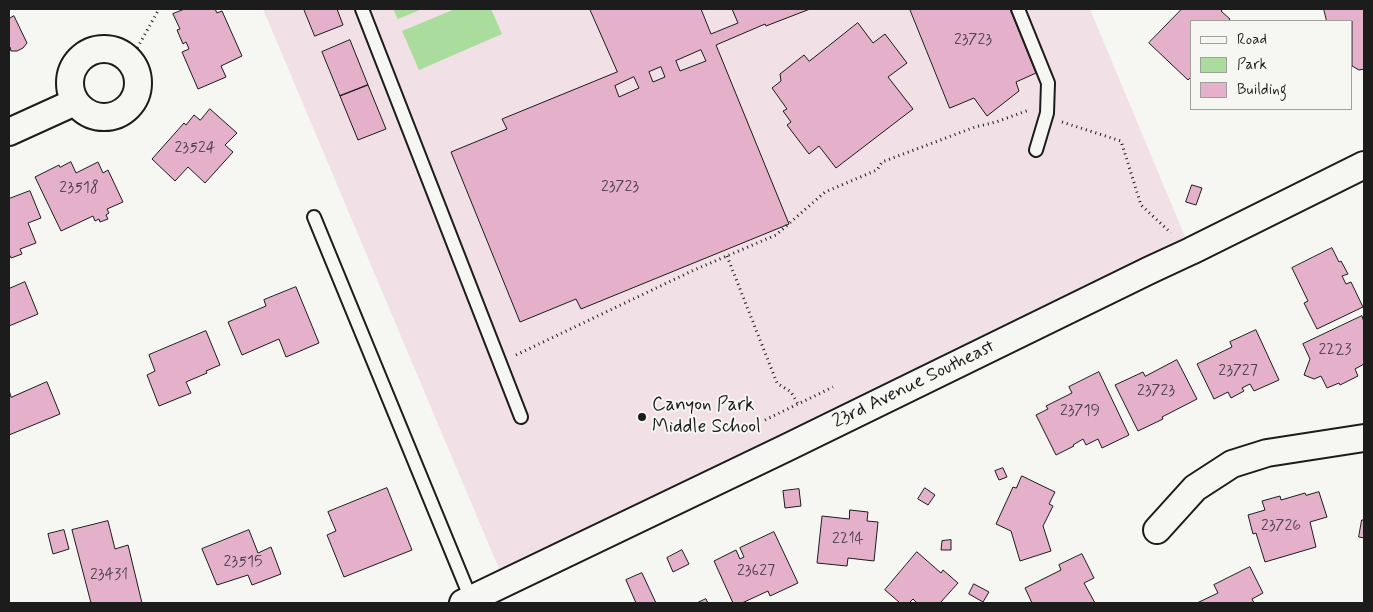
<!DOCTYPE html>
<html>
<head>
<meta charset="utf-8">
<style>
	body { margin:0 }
	#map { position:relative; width:1373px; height:612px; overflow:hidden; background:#f6f6f2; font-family:Mynerve,sans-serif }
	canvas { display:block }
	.frame { position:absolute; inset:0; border:10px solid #1c1c1c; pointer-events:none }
	.legend { position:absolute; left:1190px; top:20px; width:162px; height:90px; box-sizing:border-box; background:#f6f6f2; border:1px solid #9f9f9c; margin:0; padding:6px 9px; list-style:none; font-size:15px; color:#1c1c1c }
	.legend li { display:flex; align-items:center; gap:10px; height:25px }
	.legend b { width:25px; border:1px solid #9f9f9c }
</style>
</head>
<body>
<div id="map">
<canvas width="1373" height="612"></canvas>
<div class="frame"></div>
<ul class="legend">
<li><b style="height:6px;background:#f6f6f2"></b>Road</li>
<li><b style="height:14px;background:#aadc9d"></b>Park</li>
<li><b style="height:14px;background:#e5b0ca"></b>Building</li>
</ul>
</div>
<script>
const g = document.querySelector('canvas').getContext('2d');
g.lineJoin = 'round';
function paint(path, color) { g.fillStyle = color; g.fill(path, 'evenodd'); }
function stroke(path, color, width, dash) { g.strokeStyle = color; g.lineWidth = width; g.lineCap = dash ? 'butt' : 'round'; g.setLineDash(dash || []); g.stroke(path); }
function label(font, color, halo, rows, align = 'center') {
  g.font = font + ' Mynerve,sans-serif'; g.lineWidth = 4; g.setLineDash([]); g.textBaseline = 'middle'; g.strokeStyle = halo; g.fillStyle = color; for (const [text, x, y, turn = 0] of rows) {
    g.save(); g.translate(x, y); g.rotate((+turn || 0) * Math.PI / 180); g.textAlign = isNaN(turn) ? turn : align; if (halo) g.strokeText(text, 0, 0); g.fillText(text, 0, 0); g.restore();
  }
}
paint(new Path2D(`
	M263 9H1090L1191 251 505 583Z`), '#f1e1e6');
paint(new Path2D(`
	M393 9H422L398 19Z
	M455 9H491L502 34 419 70 402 31Z`), '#aadc9d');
const building = new Path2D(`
	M185 9H215L217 13 222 11 242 56 221 66 226 77 198 89 182 52 189 49 186 42 183 44 177 30 180 29 173 14Z
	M304 9H337L343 25 315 36Z
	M590 9H701L711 34 738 23 732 9H810L766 26 765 24 716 45 789 224 581 309 576 299 520 322 451 152 507 129 502 119 617 72ZM701 50 706 61 680 71 676 61ZM661 67 665 77 653 82 649 72ZM634 77 639 88 619 97 615 86Z
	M910 9H1010L1036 73 1016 82 1019 91 987 116 974 98 950 108Z
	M1182 9H1223L1221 11 1230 19 1228 21H1192V76L1188 80 1149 43Z
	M1324 9H1364V69L1359 70 1352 66V21H1327Z
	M14 16 27 43 23 48 17 51H11L10 47 9 48V19Z
	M858 23 873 43 885 34 907 63 888 77 913 109 836 168 819 146 809 154 787 125 791 122 783 111 787 109 772 88 781 81 780 74 804 55 809 61Z
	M350 40 368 85 340 96 322 52Z
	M368 85 386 129 358 140 340 96Z
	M210 109 237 133 225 145 233 152 205 183 188 167 175 181 152 159 184 123 186 125 194 115 200 120Z
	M71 162 76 173 98 162 103 173 108 170 123 202 107 209 109 213 106 215 108 219 100 222 99 219 95 221 93 216 61 231 35 177 59 165 60 167Z
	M1192 185 1202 188 1196 205 1186 202Z
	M30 191 41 218 28 223 36 243 20 249 22 254 11 258 9 254V199Z
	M1332 248 1339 262 1341 261 1348 274 1342 276 1346 284 1351 282 1363 307 1317 329 1304 303 1308 301 1292 268Z
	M25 282 38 314 9 326V289Z
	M296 287 319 343 286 357 279 339 242 355 228 322 266 306 264 300Z
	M1362 316 1364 322V364L1355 369 1358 376 1340 385 1339 383 1327 388 1321 376 1314 379 1304 375 1310 359 1303 344Z
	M1256 330 1279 380 1254 391 1250 384 1242 388 1244 391 1231 398 1228 392 1214 399 1197 364 1232 347 1230 342Z
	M206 331 220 365 206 371 207 373 186 382 191 393 159 406 147 375 155 371 149 355Z
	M1177 360 1197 399 1162 417 1163 419 1138 431 1115 385 1143 372 1145 376Z
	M1099 372 1129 435 1102 448 1098 439 1086 445 1083 439 1073 445 1074 446 1056 455 1036 415 1048 409 1046 406 1072 393 1069 387Z
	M47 382 60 414 9 435V390L11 397Z
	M1003 468 1007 477 999 480 995 471Z
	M1022 476 1055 492 1049 504 1053 506 1043 526 1051 551 1020 561 1011 531 996 524 1013 487 1016 488Z
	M387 488 412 550 344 577 327 535 336 531 328 512Z
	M925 488 935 495 928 505 918 499Z
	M799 489 801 506 785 508 783 491Z
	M1319 492 1327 517 1310 522 1316 547 1265 562 1256 533 1253 534 1248 515 1265 510 1262 501 1280 496 1281 500 1305 493 1306 495Z
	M850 510 868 512 867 521 878 522 874 561 848 558 847 566 817 563 822 516 849 519Z
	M1362 520H1364V538L1359 537Z
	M108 521 115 549 128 545 142 603H91L72 530Z
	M64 530 69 549 53 554 48 534Z
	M249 530 258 553 271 547 281 574 252 585 248 575 217 585 202 549Z
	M774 532 798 583 770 596 768 591 742 603H733L714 561 736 550 740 559 744 557 740 548Z
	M951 540V550H941L942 541Z
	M682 550 689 564 673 572 667 558Z
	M917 552 941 573 943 570 958 583 940 603H917L913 599 909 603H900L885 590Z
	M1082 554 1094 578 1084 583 1095 603H1032L1025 588 1061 570 1059 565Z
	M1250 567 1263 593 1252 599 1254 603H1197L1218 593 1214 585Z
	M642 573 656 603H636L626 580Z
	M974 584 989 592 983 602 969 594Z
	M706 599 708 603H697Z`);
paint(building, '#e5b0ca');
stroke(building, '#1c1c1c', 1);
const service = new Path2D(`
	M362 9 521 417
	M1018 9 1048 83 1047 113 1036 150
	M314 217 471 599`);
const minor = new Path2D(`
	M70 83a34 34 0 1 1 68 0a34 34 0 1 1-68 0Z
	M9 132 75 102
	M1157 530 1195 488 1232 464 1267 453 1364 438
	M463 603 786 448 1150 270 1191 251 1364 165`);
stroke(service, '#1c1c1c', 16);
stroke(minor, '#1c1c1c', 30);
stroke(new Path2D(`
	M130 61 159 9
	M1062 122 1121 141 1141 205 1171 233
	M727 256 777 383 791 392 798 404
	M516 355 694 270 776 235 825 192 877 170 882 162 975 127 996 122 1029 110
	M765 420 833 387`), '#1c1c1c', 3, [1, 4]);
stroke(service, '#f6f6f2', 12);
stroke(minor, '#f6f6f2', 26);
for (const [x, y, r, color] of [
	[642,417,5,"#1c1c1c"]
]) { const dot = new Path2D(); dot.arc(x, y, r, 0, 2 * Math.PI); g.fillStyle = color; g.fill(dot); stroke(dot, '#f6f6f2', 2); }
label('16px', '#4e4148', null, [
	["23723",973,41],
	["23524",195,149],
	["23723",620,188],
	["23518",79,189],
	["2223",1335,351],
	["23727",1238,372],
	["23723",1156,392],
	["23719",1080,412],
	["23726",1281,527],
	["2214",848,540],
	["23515",243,563],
	["23627",756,572],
	["23431",109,576]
]);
label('19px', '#1c1c1c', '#f6f6f2', [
	["23rd Avenue Southeast",914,385,-26]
]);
label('19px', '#1c1c1c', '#f6f6f2', [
	["Canyon Park",652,406],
	["Middle School",652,428]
], 'left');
</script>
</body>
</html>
